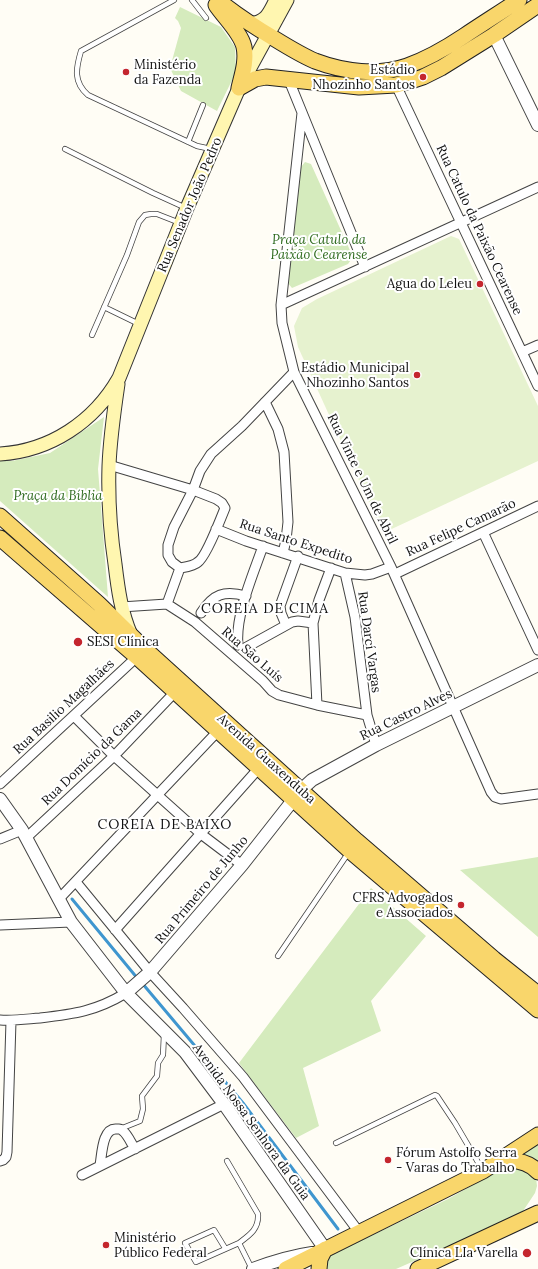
<!DOCTYPE html>
<html>
<head>
<meta charset="utf-8">
<style>
	body { margin:0 }
	canvas { display:block; background:#fffdf5 }
</style>
</head>
<body>
<canvas width="538" height="1269"></canvas>
<script>
const g = document.querySelector('canvas').getContext('2d');
g.lineJoin = 'round';
function paint(path, color) { g.fillStyle = color; g.fill(path, 'evenodd'); }
function stroke(path, color, width, dash) { g.strokeStyle = color; g.lineWidth = width; g.lineCap = dash ? 'butt' : 'round'; g.setLineDash(dash || []); g.stroke(path); }
function label(font, color, halo, rows, align = 'center') {
  g.font = font + ' Lora,serif'; g.lineWidth = 4; g.setLineDash([]); g.textBaseline = 'middle'; g.strokeStyle = halo; g.fillStyle = color; for (const [text, x, y, turn = 0] of rows) {
    g.save(); g.translate(x, y); g.rotate((+turn || 0) * Math.PI / 180); g.textAlign = isNaN(turn) ? turn : align; if (halo) g.strokeText(text, 0, 0); g.fillText(text, 0, 0); g.restore();
  }
}
paint(new Path2D(`
	M180 7 221 27 235 47 236 72 217 111 181 91 170 68 181 28 178 21 175 18Z
	M305 162 311 164 353 257 348 264 292 288 287 282 301 167Z
	M104 417 98 469 108 597 0 501V461H12L50 453Z
	M538 857V937L460 870Z
	M371 888 426 936 371 1001 381 1031 303 1068 319 1126 296 1138 239 1063Z
	M538 1144V1163L523 1154Z
	M513 1167H521L536 1178 537 1186 535 1193 521 1214 396 1269H326L328 1258 331 1255 448 1199 496 1172Z`), '#d5ebbd');
paint(new Path2D(`
	M451 236 459 239 538 406V461L383 533 298 347 294 326 302 308 317 299Z`), '#e6f2cf');
stroke(new Path2D(`
	M72 899 138 979
	M142 983 243 1103 338 1229`), '#3f96cf', 3);
const service = new Path2D(`
	M174 0 81 51C76 68 73 82 88 95L197 146 211 149
	M192 0 206 18
	M188 142 203 105
	M65 149 153 193 186 208
	M104 307 139 324
	M92 335 127 255 139 222 145 215 151 214H157L180 223
	M278 956 349 852
	M120 1129 140 1121 143 1109 142 1096 157 1076 158 1063 163 1055 164 1034
	M336 1143 435 1095 437 1096 455 1123 482 1169
	M227 1161 258 1214C259 1229 250 1235 239 1243L252 1269
	M225 1248 214 1230 185 1243 196 1262 239 1243`);
const minor = new Path2D(`
	M288 78 365 267
	M396 85 538 386
	M302 113 281 305 282 323 294 372 391 567 491 792 495 797 501 799 538 794
	M281 305 538 187
	M522 352 538 345
	M265 402 278 429 284 452 288 522 286 540 283 553
	M109 465 193 490 216 499 222 503 225 508C221 518 206 557 198 562 194 566 186 567 180 568
	M216 529 246 541 345 573 365 575 372 574 391 567
	M483 532 538 650
	M345 573 355 617 367 715
	M395 574 538 506
	M167 604 180 568 172 562 168 555V545L174 527 193 490 200 471 211 454 242 426 294 372
	M121 607 167 604 195 622 263 681 272 691 279 695 317 705 367 715 376 745
	M201 613C213 594 224 590 246 596
	M286 625 281 613 280 606 298 556
	M238 645C235 615 253 575 263 546
	M245 648 292 622 298 621 313 623
	M317 705 313 623 319 600 331 568
	M74 716 114 756 201 834 242 865
	M0 784 140 654
	M26 838 114 756 175 692
	M0 839 22 830
	M76 882 150 972 183 1008 243 1077 359 1232
	M58 900 218 731
	M0 925 71 922
	M115 930 259 768
	M0 1020C14 1021 27 1019 40 1018 75 1014 96 1011 126 993
	M0 1161 3 1160 6 1157 7 1152 11 1021
	M100 1165C102 1155 102 1127 117 1129 120 1129 120 1128 123 1131 128 1135 131 1143 135 1149
	M82 1175 224 1104`);
const tertiary = new Path2D(`
	M494 35 538 125
	M0 799 22 830 71 922 126 993 185 1052 224 1104 325 1249
	M126 993 150 972 242 865 301 790 312 780 376 745 538 665
	M253 1269C272 1262 291 1256 312 1253`);
const secondary = new Path2D(`
	M250 24C267 22 269 13 276 0
	M118 384C114 411 110 439 109 466 108 499 110 531 115 564 118 589 121 612 131 635
	M0 454C50 451 94 422 119 378L187 208 239 88 287 0`);
const primary = new Path2D(`
	M218 0C236 15 255 27 275 39 288 47 301 55 315 61 344 72 378 76 407 66 427 59 446 48 464 36 482 24 501 12 519 0
	M216 5C224 17 241 33 244 47 247 61 242 75 239 88
	M239 88 255 79 266 77 359 87 396 85 414 80 423 77 441 68 494 35 538 5
	M0 516 99 604 145 649 357 841 494 959 538 994
	M0 538 137 657 350 851 538 1010
	M496 1162C511 1159 527 1160 538 1172
	M286 1269 483 1171 538 1135
	M319 1269 320 1259 325 1249
	M418 1269 538 1213`);
stroke(service, '#444', 6);
stroke(minor, '#444', 11);
stroke(tertiary, '#444', 14);
stroke(secondary, '#333', 15);
stroke(primary, '#222', 17);
stroke(service, '#fff', 4.5);
stroke(minor, '#fff', 9);
stroke(tertiary, '#fff', 12);
stroke(secondary, '#fff6b0', 13);
stroke(primary, '#f9d66b', 15);
for (const [x, y, r, color] of [
	[126,72,4,"#c4262e"],
	[423,77,4,"#c4262e"],
	[480,284,4,"#c4262e"],
	[417,375,4,"#c4262e"],
	[78,642,5,"#c4262e"],
	[461,905,4,"#c4262e"],
	[388,1160,4,"#c4262e"],
	[106,1245,4,"#c4262e"],
	[527,1253,5,"#c4262e"]
]) { const dot = new Path2D(); dot.arc(x, y, r, 0, 2 * Math.PI); g.fillStyle = color; g.fill(dot); stroke(dot, '#fff', 1.5); }
label('13px', '#111', '#fff', [
	["Ministério",134,65,"left"],
	["da Fazenda",134,80,"left"],
	["Estádio",415,70],
	["Nhozinho Santos",415,85],
	["Agua do Leleu",472,284],
	["Estádio Municipal",409,368],
	["Nhozinho Santos",409,383],
	["SESI Clínica",87,642,"left"],
	["CFRS Advogados",453,898],
	["e Associados",453,913],
	["Fórum Astolfo Serra",396,1153,"left"],
	["- Varas do Trabalho",396,1168,"left"],
	["Ministério",114,1238,"left"],
	["Público Federal",114,1253,"left"],
	["Clínica LIa Varella",518,1253]
], 'right');
label('13px', '#111', '#fff', [
	["Rua Senador João Pedro",190,205,-67],
	["Rua Catulo da Paixão Cearense",479,230,65],
	["Rua Vinte e Um de Abril",362,479,64],
	["Rua Felipe Camarão",461,528,-25],
	["Rua Santo Expedito",296,542,18],
	["Rua Darcí Vargas",369,642,82],
	["Rua São Luís",252,655,41],
	["Rua Basilio Magalhães",64,707,-43],
	["Rua Castro Alves",406,715,-26],
	["Rua Domício da Gama",92,757,-44],
	["Avenida Guaxenduba",266,759,42],
	["Rua Primeiro de Junho",202,890,-50],
	["Avenida Nossa Senhora da Guia",251,1122,54]
]);
label('italic 13px', '#2f6b1f', '#fff', [
	["Praça Catulo da",319,240],
	["Paixão Cearense",319,255],
	["Praça da Bíblia",58,496]
]);
g.letterSpacing = '1px';
label('14px', '#111', '#fff', [
	["COREIA DE CIMA",265,609],
	["COREIA DE BAIXO",165,825]
]);
g.letterSpacing = '0px';
</script>
</body>
</html>
